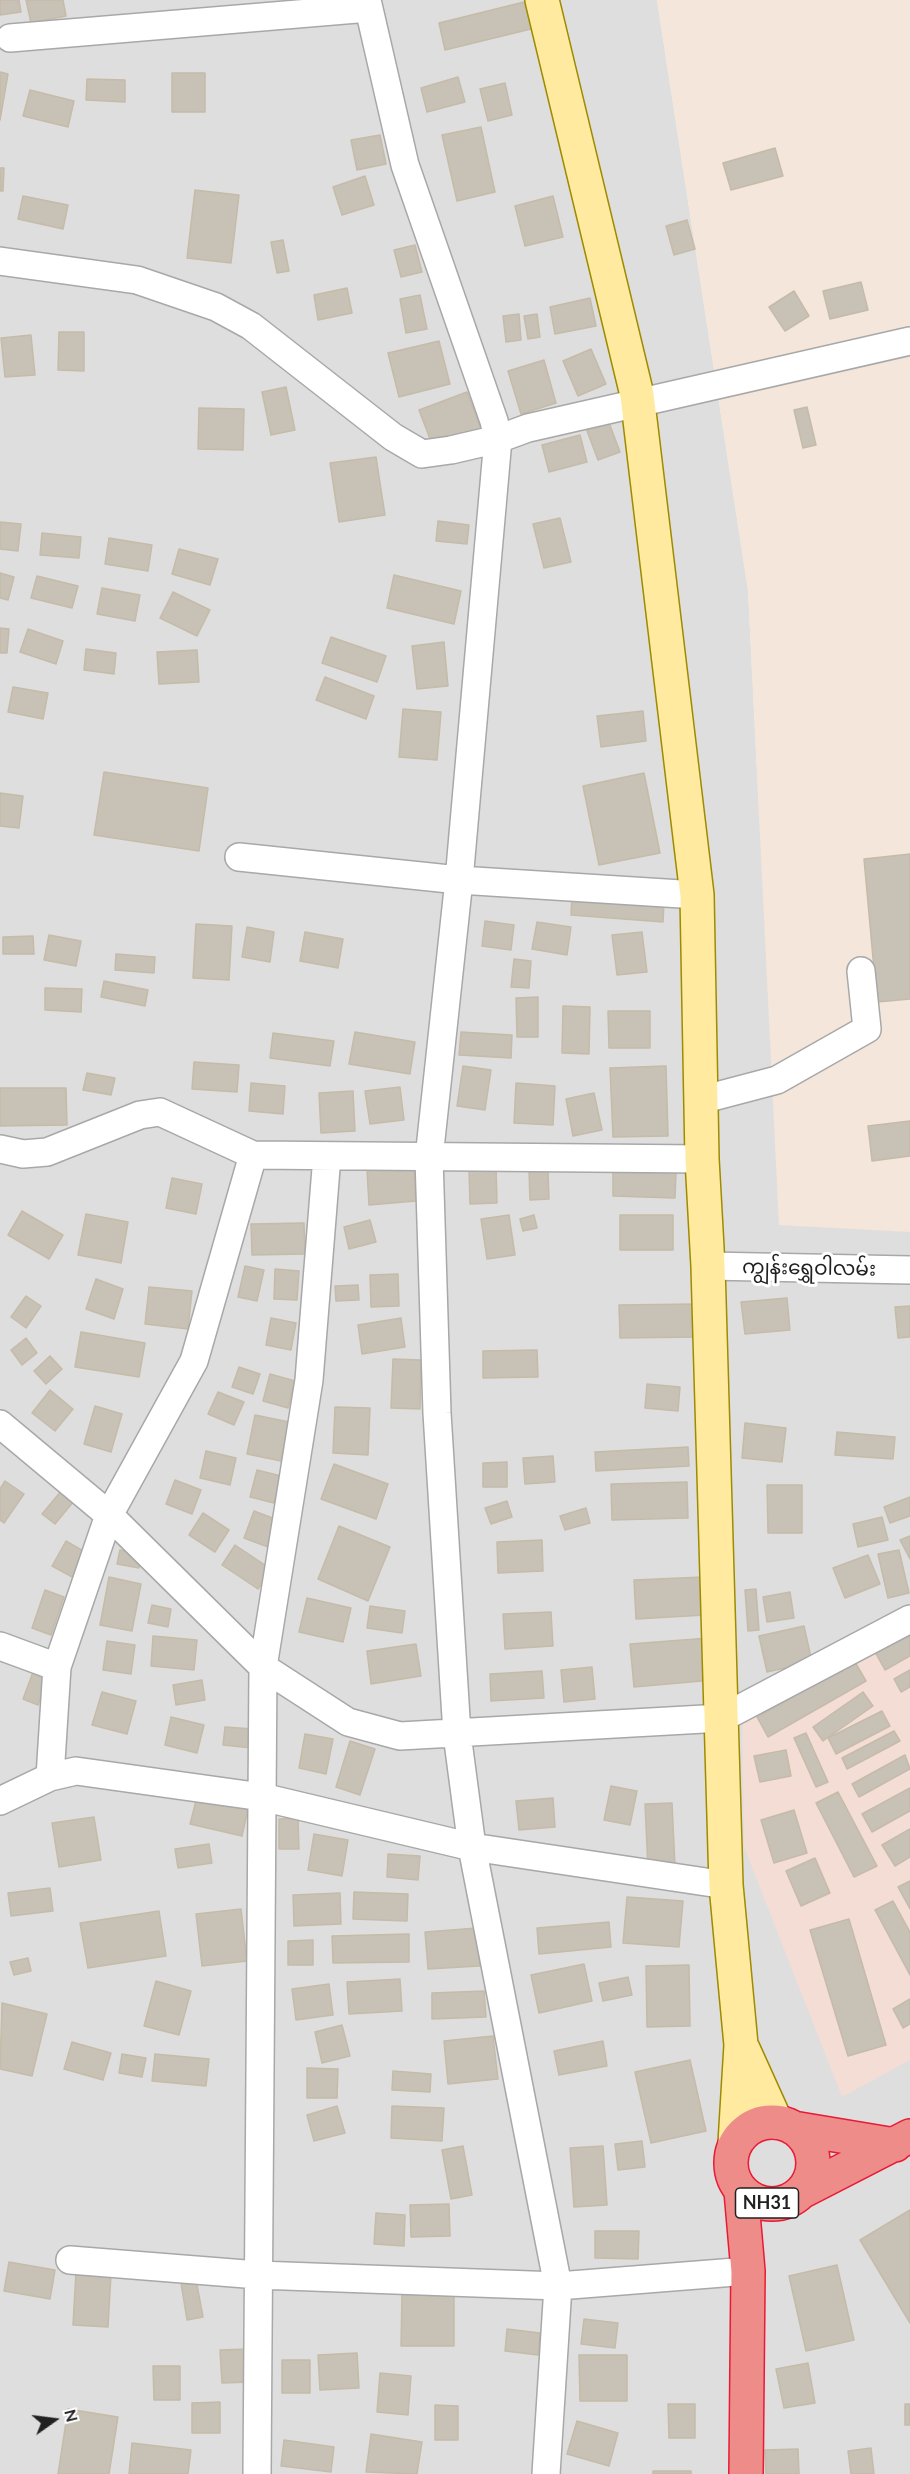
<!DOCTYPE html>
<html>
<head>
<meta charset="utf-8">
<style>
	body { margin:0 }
	#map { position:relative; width:910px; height:2474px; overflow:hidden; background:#f2f1e7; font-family:Lato,sans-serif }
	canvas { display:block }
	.north { position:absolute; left:24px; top:2390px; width:60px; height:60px; -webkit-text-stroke:4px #fff; paint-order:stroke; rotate:76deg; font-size:16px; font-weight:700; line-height:24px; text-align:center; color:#212121 }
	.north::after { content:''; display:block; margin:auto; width:21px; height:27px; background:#212121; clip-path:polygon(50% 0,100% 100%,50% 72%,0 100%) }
</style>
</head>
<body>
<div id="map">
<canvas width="910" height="2474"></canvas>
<div class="north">N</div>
</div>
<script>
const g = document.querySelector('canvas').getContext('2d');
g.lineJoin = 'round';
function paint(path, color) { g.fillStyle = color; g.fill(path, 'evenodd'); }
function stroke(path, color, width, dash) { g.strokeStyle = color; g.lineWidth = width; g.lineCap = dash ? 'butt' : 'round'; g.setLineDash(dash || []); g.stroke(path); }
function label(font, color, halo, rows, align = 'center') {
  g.font = font + ' Lato,"Noto Sans Myanmar",sans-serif'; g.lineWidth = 6; g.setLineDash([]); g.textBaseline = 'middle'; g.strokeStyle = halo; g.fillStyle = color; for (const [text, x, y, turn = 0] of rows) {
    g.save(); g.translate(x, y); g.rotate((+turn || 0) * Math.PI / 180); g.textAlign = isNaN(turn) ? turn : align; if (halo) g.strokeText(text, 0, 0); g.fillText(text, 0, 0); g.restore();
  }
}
paint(new Path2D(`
	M0 0H657L748 590 759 808 910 788V2474H0Z`), '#dfdede');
paint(new Path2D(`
	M910 1617V2060L842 2097 744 1847 742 1711Z`), '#f3ddd5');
paint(new Path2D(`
	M657 0H910V1232L779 1225 748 590Z`), '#f4e6da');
const building = new Path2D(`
	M0 0H19L21 12 0 15Z
	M26 0H63L66 16 31 23Z
	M528 1 535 28 445 50 439 23Z
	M0 72 8 74 0 120Z
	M172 73H205V112H172Z
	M458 77 465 102 427 112 421 88Z
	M87 79 125 80V102L86 100Z
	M505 83 512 115 488 121 480 89Z
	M30 90 74 101 68 127 23 116Z
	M481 127 495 192 457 201 442 135Z
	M380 135 386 164 357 170 351 140Z
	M775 148 783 176 731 190 723 163Z
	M0 168H4L3 191H0Z
	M365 176 374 205 342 215 333 187Z
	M195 190 239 195 231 263 187 258Z
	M23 196 68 205 63 229 18 219Z
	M553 196 563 237 525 246 515 206Z
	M687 220 695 249 674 255 666 226Z
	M283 240 289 271 277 273 271 242Z
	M415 245 422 272 401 277 394 250Z
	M861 282 868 310 830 319 823 291Z
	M347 288 352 313 318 320 314 295Z
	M794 291 809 316 785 331 769 307Z
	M420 295 427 329 406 333 400 299Z
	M590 298 596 326 555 334 550 307Z
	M519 314 521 340 506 342 503 316Z
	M537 314 540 337 528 339 524 316Z
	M59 332H84V371L58 370Z
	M31 335 35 375 5 377 1 338Z
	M439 341 450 384 399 397 388 353Z
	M591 349 606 384 578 396 563 361Z
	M544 360 556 403 521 414 508 371Z
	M286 387 295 430 271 435 262 392Z
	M467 392 483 434 435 452 419 410Z
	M807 407 816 445 803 448 794 410Z
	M199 408 244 409 243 450 198 449Z
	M608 420 620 452 598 460 586 428Z
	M580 435 587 462 549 472 542 445Z
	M376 457 385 515 339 522 330 463Z
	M560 518 571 562 544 568 533 524Z
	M438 521 469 525 467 544 436 541Z
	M0 522 21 524 18 551 0 549Z
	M42 533 81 537 79 558 40 555Z
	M109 538 152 545 148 571 105 564Z
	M179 549 218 559 210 585 172 574Z
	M0 573 14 577 8 600 0 598Z
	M394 575 461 591 454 624 387 608Z
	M37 576 78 586 72 608 31 598Z
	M102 588 140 595 135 621 97 614Z
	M173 592 210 610 197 636 160 618Z
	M0 628 9 629 7 653H0Z
	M28 629 63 641 56 664 20 652Z
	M331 637 386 656 377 682 322 663Z
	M444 642 448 686 417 689 412 646Z
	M86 649 116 653 114 674 84 670Z
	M197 650 199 682 159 684 157 652Z
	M325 677 374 696 366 719 316 700Z
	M13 687 48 693 43 719 8 712Z
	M403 709 441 712 437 760 399 757Z
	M643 711 646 741 601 747 597 716Z
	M104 772 208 788 199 851 94 835Z
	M644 773 660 853 599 865 583 786Z
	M0 793 23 796 19 828 0 826Z
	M910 854V999L877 1002 864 859Z
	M572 895 664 902 663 922 571 915Z
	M485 921 514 925 511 950 482 946Z
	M537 922 571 927 567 955 532 949Z
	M196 924 232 926 229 980 193 978Z
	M247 927 274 932 270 962 242 957Z
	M305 932 343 939 338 968 300 961Z
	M642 932 647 972 617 975 612 935Z
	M49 935 81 941 76 966 44 960Z
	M33 936 34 954H3V937Z
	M116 954 155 957 154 973 115 970Z
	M514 959 531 961 529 988 511 987Z
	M104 981 148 990 145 1006 101 997Z
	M45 988 82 989 81 1012 45 1010Z
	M538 997V1037H517L516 998Z
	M563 1006 590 1007 589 1054 562 1053Z
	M608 1011H650V1048H609Z
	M355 1032 415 1042 410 1074 349 1064Z
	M461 1032 512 1035 511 1058 459 1055Z
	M273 1033 334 1041 330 1066 270 1058Z
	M194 1062 239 1065 237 1092 192 1089Z
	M463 1066 491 1070 485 1110 457 1106Z
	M666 1066 668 1136 613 1137 610 1068Z
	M87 1073 115 1078 111 1095 83 1090Z
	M251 1083 285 1086 283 1114 249 1111Z
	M516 1083 555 1086 553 1125 514 1123Z
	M400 1087 404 1120 370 1124 365 1091Z
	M0 1088H66L67 1125 0 1126Z
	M353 1091 355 1131 321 1133 319 1093Z
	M594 1093 602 1130 573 1136 566 1099Z
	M910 1121V1156L872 1161 868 1126Z
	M496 1166 497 1203 470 1204 469 1167Z
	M414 1167 416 1201 369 1205 367 1170Z
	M613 1170 676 1172 675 1198 613 1196Z
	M529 1171H548L549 1199 530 1200Z
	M172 1178 202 1184 196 1214 166 1208Z
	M22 1211 63 1235 49 1259 8 1235Z
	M86 1214 128 1222 121 1263 78 1255Z
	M509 1215 515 1255 487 1259 481 1219Z
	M534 1215 537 1228 523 1231 520 1219Z
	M620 1215H673V1250H620Z
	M370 1220 376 1242 349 1249 344 1227Z
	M304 1223 305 1254 252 1255 251 1224Z
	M245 1266 264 1270 257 1301 238 1297Z
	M275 1269 299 1271 297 1300 274 1299Z
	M398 1274 399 1306 371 1307 370 1275Z
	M96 1279 123 1289 114 1319 86 1309Z
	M358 1285 359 1300 336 1301 335 1286Z
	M149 1287 192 1291 188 1329 145 1324Z
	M26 1296 41 1306 26 1328 11 1317Z
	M787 1298 790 1330 745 1334 741 1302Z
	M697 1304 698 1337 620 1338 619 1305Z
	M910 1306V1337L898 1338 895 1307Z
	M271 1318 296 1323 291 1350 266 1345Z
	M401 1318 405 1347 362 1354 358 1325Z
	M81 1332 145 1343 139 1377 75 1367Z
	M26 1338 37 1353 22 1365 11 1350Z
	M537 1350 538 1377 483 1378V1351Z
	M50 1356 62 1369 46 1384 34 1371Z
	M393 1359 421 1360 420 1409 391 1408Z
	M239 1367 260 1374 253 1394 232 1387Z
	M270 1374 295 1381 288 1408 263 1401Z
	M647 1384 680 1387 678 1411 645 1408Z
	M50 1390 73 1409 55 1431 32 1413Z
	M218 1392 244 1402 234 1425 208 1414Z
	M95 1406 122 1414 111 1452 84 1444Z
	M335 1407 370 1408 368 1455 333 1453Z
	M255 1415 289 1422 281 1461 247 1454Z
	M745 1423 786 1428 782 1462 742 1458Z
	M837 1432 895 1437 893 1459 835 1455Z
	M688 1447 689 1466 596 1471 595 1452Z
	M206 1451 236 1458 230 1485 200 1478Z
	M553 1456 555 1482 525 1484 523 1458Z
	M507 1462V1487H483V1463Z
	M334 1464 388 1484 376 1519 321 1499Z
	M257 1470 281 1476 274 1503 250 1497Z
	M175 1480 201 1490 192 1514 166 1504Z
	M5 1481 24 1494 4 1523 0 1520V1489Z
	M687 1482 688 1518 612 1520 611 1484Z
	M767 1485H802V1533H768Z
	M62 1490 74 1501 55 1524 42 1514Z
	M910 1497V1516L890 1523 884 1507Z
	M507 1501 512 1517 491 1524 485 1508Z
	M586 1508 590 1523 565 1530 560 1516Z
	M254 1511 278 1520 268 1547 244 1538Z
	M203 1513 229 1530 215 1552 189 1535Z
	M882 1517 888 1540 858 1547 853 1524Z
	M339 1526 390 1547 368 1601 318 1579Z
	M910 1536V1559L900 1540Z
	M542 1540 543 1571 498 1573 497 1542Z
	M66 1541 90 1555 76 1579 52 1566Z
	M235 1545 271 1569 258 1589 222 1565Z
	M120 1550 141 1554 139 1568 117 1564Z
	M899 1550 909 1593 888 1598 878 1554Z
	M868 1555 880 1584 845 1598 833 1568Z
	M109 1577 141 1584 132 1631 100 1625Z
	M703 1577 705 1615 636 1619 634 1580Z
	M756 1589 759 1630 748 1631 745 1590Z
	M45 1590 64 1597 51 1635 32 1628Z
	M790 1592 794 1618 767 1622 763 1597Z
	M307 1598 351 1608 343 1642 299 1632Z
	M152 1605 171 1609 168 1627 148 1623Z
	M370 1606 405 1611 402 1633 367 1628Z
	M551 1612 553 1646 505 1649 503 1614Z
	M804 1626 812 1662 767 1672 759 1636Z
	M910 1632V1656L885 1670 875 1652Z
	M153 1636 197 1640 194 1670 151 1666Z
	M709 1638 713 1680 634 1687 630 1644Z
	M107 1641 135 1645 131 1674 103 1670Z
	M416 1644 421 1676 371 1684 367 1651Z
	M855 1662 866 1681 768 1737 757 1717Z
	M592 1667 595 1699 564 1702 561 1670Z
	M910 1670V1687L901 1692 894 1679Z
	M542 1671 544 1698 491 1701 490 1674Z
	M33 1672 48 1678 38 1705 23 1699Z
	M202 1680 205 1700 176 1705 173 1685Z
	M102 1692 136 1701 127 1734 92 1725Z
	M863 1692 873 1706 823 1741 813 1727Z
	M882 1711 890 1726 836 1754 828 1738Z
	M171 1717 204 1725 197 1753 165 1745Z
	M225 1727 253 1729 252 1748 223 1745Z
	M894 1731 900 1741 847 1769 842 1758Z
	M806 1733 828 1782 816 1787 794 1738Z
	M305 1734 333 1739 326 1774 299 1768Z
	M350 1741 375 1749 360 1795 336 1787Z
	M786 1750 791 1776 760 1782 754 1756Z
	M905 1755 910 1769 859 1797 852 1784Z
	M611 1786 637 1791 630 1825 604 1820Z
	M910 1788V1811L872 1832 862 1814Z
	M838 1792 877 1866 854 1877 816 1803Z
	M197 1797 248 1809 242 1836 190 1824Z
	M553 1798 555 1827 519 1830 516 1801Z
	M672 1803 675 1867 648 1868 645 1804Z
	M794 1810 807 1853 774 1863 761 1820Z
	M94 1817 101 1860 59 1867 52 1823Z
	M298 1818 299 1849H279V1819Z
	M910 1829V1857L895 1866 882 1845Z
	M314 1834 348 1840 342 1876 308 1870Z
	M209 1844 212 1863 178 1868 175 1849Z
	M388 1854 420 1856 418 1880 387 1877Z
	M815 1858 830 1893 801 1906 786 1871Z
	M910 1881V1909L898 1887Z
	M50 1888 53 1911 11 1916 8 1893Z
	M354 1892 408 1894 407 1921 353 1919Z
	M340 1893 341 1924 294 1926 293 1895Z
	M627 1897 683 1901 679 1947 623 1943Z
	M893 1901 910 1932V1975L875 1910Z
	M241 1909 247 1961 202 1966 196 1914Z
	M159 1911 166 1956 88 1968 80 1923Z
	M849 1919 886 2045 848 2056 810 1930Z
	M609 1922 611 1947 539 1954 537 1928Z
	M477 1928 480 1966 428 1969 425 1932Z
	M409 1934V1962L333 1963 332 1936Z
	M313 1940V1965H288V1941Z
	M28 1958 31 1971 14 1975 10 1962Z
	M584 1964 592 2001 539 2013 531 1975Z
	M689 1965 690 2026 647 2027 646 1966Z
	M628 1977 632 1995 603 2001 599 1983Z
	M400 1979 402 2011 349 2014 347 1982Z
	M156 1981 191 1991 179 2035 144 2026Z
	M329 1984 333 2015 296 2020 292 1989Z
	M484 1991 486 2017 432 2019V1993Z
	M910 1999V2024L903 2028 893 2009Z
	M2 2003 47 2014 32 2076 0 2069Z
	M342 2025 350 2056 322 2063 315 2032Z
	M493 2036 498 2079 448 2084 444 2041Z
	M603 2041 607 2066 559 2075 554 2051Z
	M72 2042 111 2053 103 2080 64 2069Z
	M122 2054 146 2058 142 2077 119 2073Z
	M155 2054 209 2059 206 2086 152 2081Z
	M690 2060 706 2131 651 2143 635 2072Z
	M307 2068 338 2069 337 2098H307Z
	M393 2071 431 2074 430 2092 392 2090Z
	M337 2106 345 2133 314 2141 307 2115Z
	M392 2106 444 2108 442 2141 391 2138Z
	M642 2141 645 2167 618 2170 615 2144Z
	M463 2146 472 2195 451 2199 442 2150Z
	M603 2146 607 2205 574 2207 570 2148Z
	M449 2204 450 2236 411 2237 410 2205Z
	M910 2210V2323L860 2240Z
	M376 2213 405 2215 404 2246 374 2244Z
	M595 2231H639L638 2259 595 2258Z
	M9 2262 55 2270 50 2299 4 2291Z
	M837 2265 854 2340 806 2351 789 2276Z
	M76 2272 111 2274 108 2327 73 2325Z
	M195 2274 203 2317 187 2320 180 2277Z
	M402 2293 454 2294V2346H401Z
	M584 2319 618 2323 615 2348 581 2344Z
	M507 2329 540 2333 538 2355 505 2351Z
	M250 2349 252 2382 222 2383 220 2350Z
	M357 2353 359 2388 320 2390 318 2355Z
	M579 2355H627V2401H580Z
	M282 2360H310V2393H282Z
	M808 2363 815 2403 784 2408 776 2369Z
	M153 2366H180V2400H154Z
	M380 2373 411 2376 408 2415 377 2412Z
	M220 2402V2433H192V2403Z
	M668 2404H695V2438H669Z
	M905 2404H910V2425H905Z
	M435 2405 458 2406V2440H435Z
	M68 2409 118 2417 109 2474H58Z
	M577 2421 618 2433 609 2466 567 2454Z
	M371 2434 422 2442 417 2474 366 2472Z
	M284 2440 334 2447 331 2472 281 2466Z
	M132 2443 191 2450 188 2474H129Z
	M871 2448 874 2474H851L848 2451Z
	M798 2449 799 2474H766L765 2450Z
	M653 2471H691V2474H653Z`);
paint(building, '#c7c1b6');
stroke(building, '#c5bba8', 1.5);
const minor = new Path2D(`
	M367 0 405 165 494 421 498 439 459 880 429 1158 437 1413 457 1734 472 1847 558 2286 546 2474
	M10 38 369 8
	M0 261 137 280 216 307 251 326 393 437 422 454 451 450 498 439 528 428 910 341
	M239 857 459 880 697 895
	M701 1100 777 1080 867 1029 861 971
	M0 1149 23 1154 47 1152 140 1115 160 1112 253 1155 702 1159
	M708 1266 910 1270
	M0 1424 109 1515 263 1667 348 1722 400 1736 722 1718 910 1619
	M0 1646 57 1667
	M50 1777 57 1667 109 1515 194 1361 253 1155
	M0 1801 50 1777 76 1771 262 1797 472 1847 726 1885
	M70 2260 258 2275 558 2286 748 2271
	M257 2474 263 1667 309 1380 327 1156`);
const major = new Path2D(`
	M542 0 637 395 697 895 702 1159 708 1266 726 1885 741 2045 735 2143
	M743 2049 776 2122`);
const highway = new Path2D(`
	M731 2163a41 41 0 1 1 82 0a41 41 0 1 1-82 0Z
	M793 2128 895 2145
	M741 2191 748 2271 746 2474
	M801 2192 910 2136`);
stroke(minor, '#a8a8a8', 30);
stroke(major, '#9e8b00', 36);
stroke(highway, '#e91a35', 36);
stroke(minor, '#fff', 27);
stroke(major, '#ffea9f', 33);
stroke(highway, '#ee8c89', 33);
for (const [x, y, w] of [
	[767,2203,63]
]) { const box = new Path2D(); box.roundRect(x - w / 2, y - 15, w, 30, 4.5); g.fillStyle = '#fff'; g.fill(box); stroke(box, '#212121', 1.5); }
label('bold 18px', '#212121', null, [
	["NH31",767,2203]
]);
label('20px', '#212121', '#fff', [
	["ကျွန်းရွှေဝါလမ်း",809,1268,1]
]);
</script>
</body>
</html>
